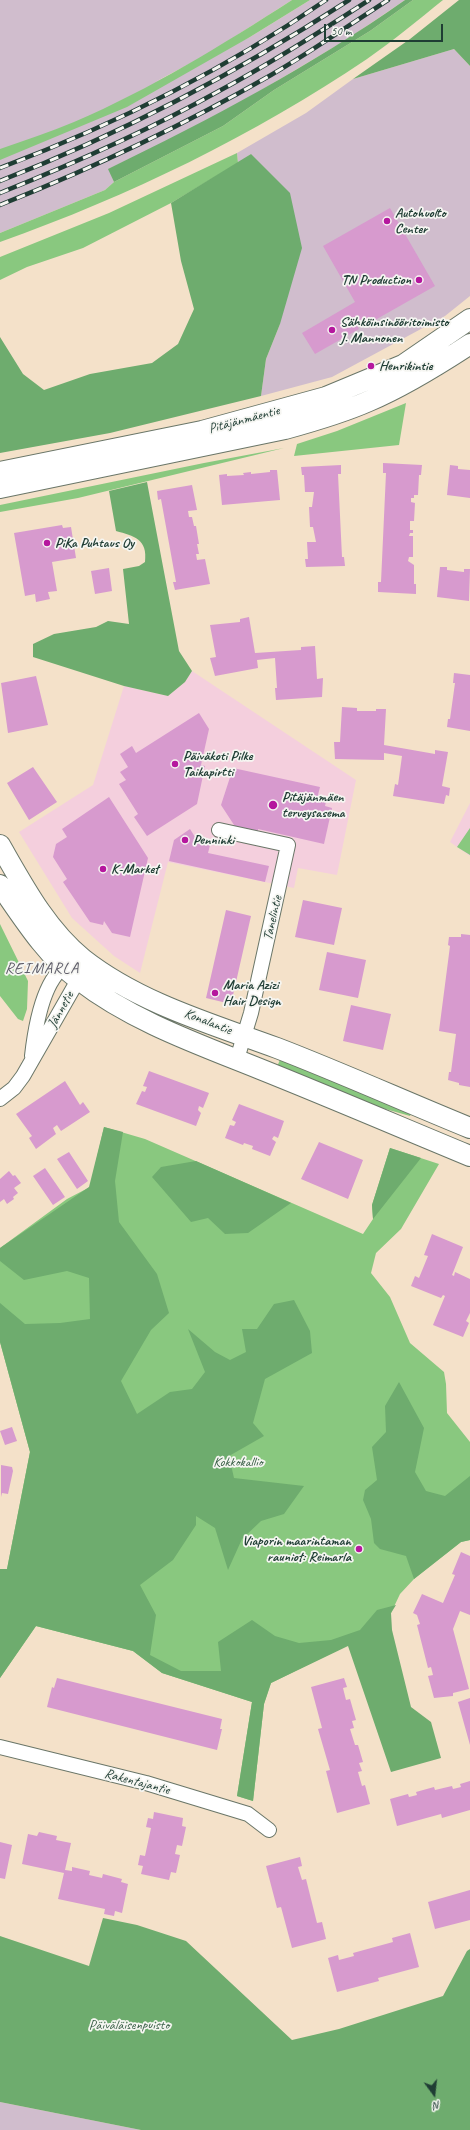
<!DOCTYPE html>
<html>
<head>
<meta charset="utf-8">
<style>
	body { margin:0 }
	#map { position:relative; width:470px; height:2130px; overflow:hidden; background:#f4e1c9; font-family:Caveat,sans-serif }
	canvas { display:block }
	.north { position:absolute; left:414px; top:2074px; width:40px; height:40px; -webkit-text-stroke:3px #f6f6f2; paint-order:stroke; rotate:165deg; font-size:11px; font-weight:700; line-height:16px; text-align:center; color:#1f3d34 }
	.north::after { content:''; display:block; margin:auto; width:14px; height:18px; background:#1f3d34; clip-path:polygon(50% 0,100% 100%,50% 72%,0 100%) }
	.scale { position:absolute; left:324px; top:24px; width:119px; height:18px; box-sizing:border-box; border:2px solid #1f3d34; border-top:0; padding-left:5px; font-size:12px; line-height:14px; white-space:nowrap; color:#1f3d34; -webkit-text-stroke:3px #f6f6f2; paint-order:stroke }
</style>
</head>
<body>
<div id="map">
<canvas width="470" height="2130"></canvas>
<div class="north">N</div>
<div class="scale">50 m</div>
</div>
<script>
const g = document.querySelector('canvas').getContext('2d');
g.lineJoin = 'round';
function paint(path, color) { g.fillStyle = color; g.fill(path, 'evenodd'); }
function stroke(path, color, width, dash) { g.strokeStyle = color; g.lineWidth = width; g.lineCap = dash ? 'butt' : 'round'; g.setLineDash(dash || []); g.stroke(path); }
function label(font, color, halo, rows, align = 'center') {
  g.font = font + ' Caveat,sans-serif'; g.lineWidth = 3.5; g.setLineDash([]); g.textBaseline = 'middle'; g.strokeStyle = halo; g.fillStyle = color; for (const [text, x, y, turn = 0] of rows) {
    g.save(); g.translate(x, y); g.rotate((+turn || 0) * Math.PI / 180); g.textAlign = isNaN(turn) ? turn : align; if (halo) g.strokeText(text, 0, 0); g.fillText(text, 0, 0); g.restore();
  }
}
paint(new Path2D(`
	M192 671 356 780 337 875 298 868 294 888 168 862 140 973 114 956 72 918 19 832 93 785 124 686 168 696 185 682Z
	M470 803V856L450 842Z`), '#f4cfdd');
paint(new Path2D(`
	M0 0H292L206 55 155 82 250 37 310 0H405L349 38 255 94 195 127 109 169 114 182 105 190 0 233Z
	M454 49 470 66V296L445 316 332 377 261 396 266 359 280 324 251 154 238 163 237 153 306 113 353 79Z
	M0 2102 141 2130H0Z`), '#d0bdcd');
paint(new Path2D(`
	M292 0H310L250 37 127 107 0 160V149C25 140 50 132 74 122 151 89 222 45 292 0Z
	M413 0H443C418 20 393 41 367 59 253 136 129 196 0 242V233L105 190 114 182 223 126 274 90 370 31Z
	M237 153 238 163 171 203 83 248 27 267 0 280V257L109 213Z
	M406 403 399 445 294 456 297 444 337 431Z
	M284 448 78 498 0 512V505L204 463Z
	M470 828V855L457 847Z
	M0 924 28 981 27 1009 23 1021 18 1019 0 996Z
	M281 1057 412 1112 410 1116 357 1101 277 1067Z
	M104 1127 145 1139 363 1234 373 1219 372 1205 390 1148 439 1164 401 1229 376 1253 371 1273 390 1297 410 1343 444 1372 446 1384 447 1413 470 1442V1540L461 1542 414 1579 400 1594 391 1613 348 1645 271 1683 264 1704 253 1801 237 1796 252 1702 162 1673 133 1651 36 1626 0 1678V1569H7L30 1452 0 1342V1248L67 1199 90 1187Z`), '#89c87f');
paint(new Path2D(`
	M405 0H413L370 31 274 90 223 126 114 182 108 169C211 119 311 66 405 0Z
	M459 0H470V66L454 49 353 79 410 39Z
	M251 154 290 193 302 248 280 324 266 359 261 396 110 433 0 453V337L23 374 44 390 90 374 152 363 178 344 194 309 181 261 171 203Z
	M147 482 179 651 192 671 185 682 168 696 124 686 33 657V644L54 634 96 627 108 621 129 624 123 569 139 566 145 562C148 539 134 536 116 531L109 491Z
	M104 1127 123 1132 115 1181 119 1222 157 1274 169 1313 151 1330 121 1381 137 1414 170 1392 192 1389 205 1372 188 1329 215 1352 230 1360 246 1352 242 1329H257L274 1304 294 1300 310 1331 312 1353 265 1379 253 1423 264 1436 229 1456 234 1478 304 1486 284 1514 261 1521 242 1539 228 1570 215 1528 196 1516V1525L173 1560 140 1585 156 1615 150 1655 181 1671H221L218 1642 252 1620 275 1636 299 1643 331 1640 360 1630 377 1610 396 1605 391 1613 392 1630 411 1707 431 1722 441 1758 391 1772 348 1646 271 1683 264 1704 253 1801 237 1796 252 1702 162 1673 133 1651 36 1626 0 1678V1569H7L30 1452 0 1342V1303L25 1324 60 1323 90 1319 89 1278 67 1271 24 1280 0 1261V1248L89 1187Z
	M390 1148 421 1158 373 1219 372 1205Z
	M196 1161 291 1203 248 1233 225 1234 208 1218 191 1222 152 1177 161 1167Z
	M399 1382 424 1428 415 1472 426 1491 445 1496 470 1476V1540L461 1542 414 1579 406 1556 380 1549 374 1543 371 1519 363 1500 365 1490 377 1480 372 1447 386 1432 385 1406Z
	M103 1918 137 1925 186 1941 292 2040 339 2029 443 1996 467 1951 470 1949V2130H141L0 2102V1936L89 1966Z`), '#6eac6e');
paint(new Path2D(`
	M390 208 435 286 368 324 366 321 357 326 359 329 315 354 302 333 355 302 323 246Z
	M383 463 422 465 421 475H419L418 495H414V498H411V502L415 503 414 521H410V530H413V533H410L409 536H413V557H409L408 561 414 565V584H416V594L378 592V582H381L386 473H383Z
	M341 465V474H338L342 557H344L345 566 306 567 305 559H308L307 542H316L313 527H310L309 507H312L314 492H305L304 475H302L301 467Z
	M450 465 458 466V469L470 470V498L447 495Z
	M270 470H277L280 500 222 505 219 475 227 474V476L244 475 243 473 251 472V474L270 472Z
	M192 485 197 510 188 511 189 517H192L194 526H196L199 544H197L199 554H196L197 560 205 559 210 584 175 590 173 582H176L161 499 158 500 157 491Z
	M62 525 63 528 71 527 76 558 52 562 57 591 48 592 50 599 36 602 35 594 25 596 14 533Z
	M440 567H447V570L464 572V569H470L469 601 437 597Z
	M109 568 112 591 95 594 91 571Z
	M249 617 255 653 301 650V647L315 646 317 679 323 678 322 697 276 700 275 688H277L275 658 257 660 258 668 215 676 210 658 216 657 210 625 240 622V619Z
	M454 673 470 675V731L447 727 448 719H450L455 683H453Z
	M36 676 48 725 8 733 1 683Z
	M342 707 357 708V711H376V709H386L384 745 435 754V750L448 752 442 786 450 788 449 796 446 795 444 804 393 796 395 784 398 785 402 756 384 753V760L335 759 334 742H340Z
	M199 713 209 729 201 765 205 766 197 804 147 836 134 817 138 814 119 784 126 780 120 772 128 767 120 754 132 746 136 753Z
	M33 767 57 802 29 820 7 783Z
	M233 768 320 787 318 795 327 797 325 806 332 808 324 844 258 829V833L236 828 221 805Z
	M109 797 148 858 130 937 112 933 104 921 103 925 90 922 63 882 67 879 53 857 56 844 67 837 62 829Z
	M190 829 195 837 211 841 208 853 269 866 265 882 169 861 174 840Z
	M303 900 342 908 334 945 295 937Z
	M226 910 251 916 231 1004 206 998Z
	M461 934 470 935V1087L459 1085V1083L448 1080 449 1072H451L456 1034 439 1031 450 946 448 945 449 937H461Z
	M327 952 366 960 358 998 319 990Z
	M351 1005 391 1014 383 1050 343 1041Z
	M149 1071 209 1093 203 1108 199 1106 198 1110 201 1113 196 1126 136 1104 142 1091 145 1092 147 1087 143 1086Z
	M65 1081 80 1105 83 1102 90 1112 61 1131 57 1125 53 1128 56 1134 36 1149 29 1138 32 1136 16 1114Z
	M239 1104 284 1121 278 1138 274 1136 272 1139 276 1142 270 1156 252 1149 253 1146 244 1143 243 1145 225 1138 230 1125 234 1126 236 1122 232 1120Z
	M319 1142 363 1160 348 1199 301 1179Z
	M69 1152 88 1181 77 1189 57 1159Z
	M45 1168 65 1197 53 1205 33 1176Z
	M9 1171 13 1176 15 1175 21 1183 14 1188 18 1193 13 1197 14 1199 7 1204 4 1199 0 1202V1179Z
	M432 1234 463 1247 452 1275 454 1276 455 1272 470 1279V1313L466 1321 469 1323 463 1337 433 1325 445 1296 443 1295 441 1298 411 1286 415 1276 419 1278 428 1256 424 1255Z
	M12 1427 17 1441 5 1445 0 1431Z
	M1 1465 12 1467 13 1471 8 1494 2 1493 1 1497Z
	M461 1552 470 1556V1615L460 1611 453 1629 469 1689 453 1693V1696L434 1698 428 1676 433 1675 431 1667 428 1668 417 1625 420 1624 417 1615 413 1613 422 1594 443 1603 455 1575 452 1574Z
	M57 1678 222 1719 220 1729H222L217 1750 47 1707 52 1687 54 1688Z
	M344 1678 347 1687 343 1688 346 1700 350 1699 356 1720 352 1721 354 1728 350 1729 355 1745H358L363 1762 359 1763 362 1771 358 1772 362 1786 365 1785 370 1804 337 1813 326 1771 330 1770 318 1729 322 1728 311 1687Z
	M470 1698V1745L458 1702Z
	M470 1781V1810L442 1818 441 1814 397 1826 390 1799 408 1794 409 1797 417 1795 416 1792 434 1787 435 1790 452 1786 453 1789 461 1787 460 1784Z
	M154 1812 183 1818 182 1826 186 1827 182 1846 177 1845 175 1854 180 1855 176 1873 171 1872 169 1880 141 1874 143 1866 138 1865 140 1855 145 1856 151 1828 146 1827 148 1818 153 1819Z
	M39 1832 57 1836 56 1840 71 1843 65 1870 72 1871V1867L90 1871 89 1875 102 1878 103 1874 122 1879 121 1882 128 1884 122 1913 115 1911 114 1916 104 1914 105 1909 58 1899 64 1873 22 1864 28 1834 37 1836Z
	M0 1842 12 1845 5 1879 0 1878Z
	M300 1857 302 1866 298 1867 302 1880 306 1879 317 1923 322 1922 326 1939 292 1948 281 1907 277 1908 266 1866Z
	M470 1890V1920L435 1929 428 1902Z
	M410 1933 419 1967 378 1978 379 1981 337 1992 328 1958 338 1955 339 1960 354 1956 353 1953 393 1942 392 1938Z`), '#d79ace');
const minor = new Path2D(`
	M219 830 288 845 251 1013 237 1059
	M32 1056C35 1029 43 974 71 963
	M0 1099 14 1088 23 1076 78 980 80 971
	M0 1747 146 1783 248 1814 269 1830`);
const secondary = new Path2D(`
	M0 472 202 431 326 397 403 365 470 319
	M0 488 285 429C314 421 342 413 369 401 404 386 438 365 470 344
	M0 845C23 885 46 929 83 959 139 1003 212 1024 277 1048 342 1073 406 1102 470 1128
	M0 885C23 918 46 955 79 980 132 1021 198 1044 260 1069 330 1097 400 1127 470 1156`);
stroke(minor, '#6a7668', 16);
stroke(secondary, '#6a7668', 22);
stroke(minor, '#fff', 14);
stroke(secondary, '#fff', 20);
const rail = new Path2D(`
	M0 168C114 125 226 69 326 0
	M0 181C123 133 238 72 349 0
	M0 193C75 163 149 130 219 91 271 63 320 32 369 0
	M0 205C93 168 184 125 271 75 311 52 349 25 388 0`);
stroke(rail, '#1f3d34', 4.5);
stroke(rail, '#f6f6f2', 3, [9]);
for (const [x, y, r, color] of [
	[387,221,4,"#b5179e"],
	[419,280,4,"#b5179e"],
	[332,330,4,"#b5179e"],
	[371,366,4,"#b5179e"],
	[47,543,4,"#b5179e"],
	[175,764,4,"#b5179e"],
	[273,805,5,"#b5179e"],
	[185,840,4,"#b5179e"],
	[103,869,4,"#b5179e"],
	[215,993,4,"#b5179e"],
	[359,1549,4,"#b5179e"]
]) { const dot = new Path2D(); dot.arc(x, y, r, 0, 2 * Math.PI); g.fillStyle = color; g.fill(dot); stroke(dot, '#f6f6f2', 1.5); }
label('bold 14px', '#1f3d34', '#f6f6f2', [
	["Autohuolto",395,213],
	["Center",395,229],
	["TN Production",411,280,"right"],
	["Sähköinsinööritoimisto",340,322],
	["J. Mannonen",340,338],
	["Henrikintie",379,366],
	["PiKa Puhtaus Oy",55,543],
	["Päiväkoti Pilke",183,756],
	["Taikapirtti",183,772],
	["Pitäjänmäen",282,797],
	["terveysasema",282,813],
	["Penninki",193,840],
	["K-Market",111,869],
	["Maria Azizi",223,985],
	["Hair Design",223,1001],
	["Viaporin maarintaman",351,1541,"right"],
	["rauniot: Reimarla",351,1557,"right"]
], 'left');
label('14px', '#1f3d34', '#f6f6f2', [
	["Pitäjänmäentie",244,420,-15],
	["Tanelintie",273,918,-77],
	["Jännetie",61,1010,-61],
	["Konalantie",208,1022,21],
	["Rakentajantie",137,1782,15]
]);
label('14px', '#3a6047', '#f6f6f2', [
	["Kokkokallio",238,1462],
	["Päiväläisenpuisto",129,2025]
]);
g.letterSpacing = '1px';
label('16px', '#5f5e6a', '#f6f6f2', [
	["REIMARLA",42,969]
]);
g.letterSpacing = '0px';
</script>
</body>
</html>
